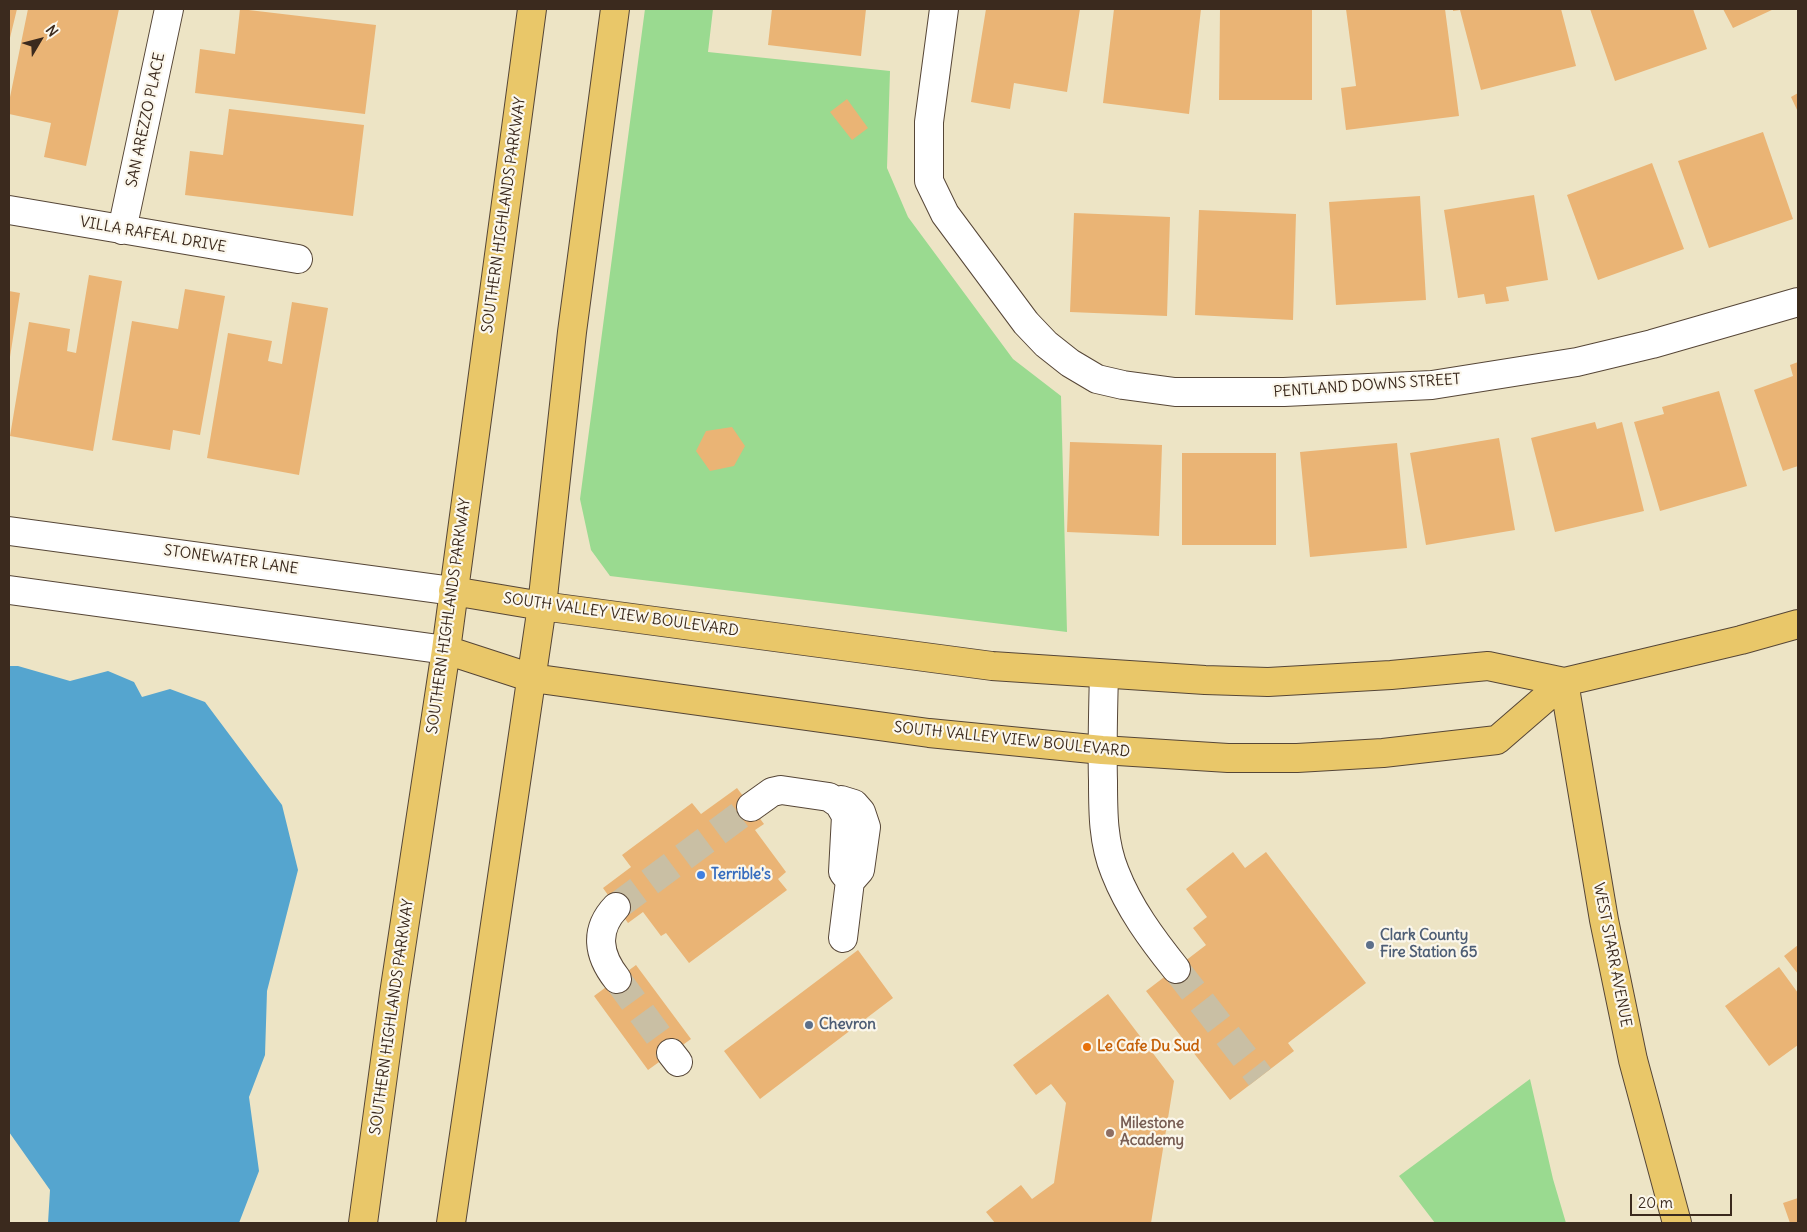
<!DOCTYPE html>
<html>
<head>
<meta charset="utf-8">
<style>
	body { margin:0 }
	#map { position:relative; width:1807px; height:1232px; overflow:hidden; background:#ede4c5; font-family:Delius,sans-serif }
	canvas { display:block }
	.frame { position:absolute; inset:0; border:10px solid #3b2a1e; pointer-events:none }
	.north { position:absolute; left:15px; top:15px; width:50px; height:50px; -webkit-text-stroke:4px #fbf7ec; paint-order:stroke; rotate:53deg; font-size:14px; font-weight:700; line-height:20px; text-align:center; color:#3b2a1e }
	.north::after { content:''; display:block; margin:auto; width:18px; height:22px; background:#3b2a1e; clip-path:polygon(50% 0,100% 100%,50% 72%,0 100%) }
	.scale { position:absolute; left:1630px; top:1194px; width:102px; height:22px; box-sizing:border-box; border:2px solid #3b2a1e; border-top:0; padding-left:6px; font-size:15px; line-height:18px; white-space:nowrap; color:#3b2a1e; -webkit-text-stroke:4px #fbf7ec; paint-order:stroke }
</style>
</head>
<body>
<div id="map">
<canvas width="1807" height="1232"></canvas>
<div class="frame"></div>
<div class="north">N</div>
<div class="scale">20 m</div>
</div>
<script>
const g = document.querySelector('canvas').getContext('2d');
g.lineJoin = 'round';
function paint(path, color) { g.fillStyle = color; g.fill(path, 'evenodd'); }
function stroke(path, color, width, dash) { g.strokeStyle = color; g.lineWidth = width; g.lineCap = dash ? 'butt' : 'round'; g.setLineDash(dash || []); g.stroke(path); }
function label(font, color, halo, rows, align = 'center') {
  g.font = font + ' Delius,sans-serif'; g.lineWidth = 4.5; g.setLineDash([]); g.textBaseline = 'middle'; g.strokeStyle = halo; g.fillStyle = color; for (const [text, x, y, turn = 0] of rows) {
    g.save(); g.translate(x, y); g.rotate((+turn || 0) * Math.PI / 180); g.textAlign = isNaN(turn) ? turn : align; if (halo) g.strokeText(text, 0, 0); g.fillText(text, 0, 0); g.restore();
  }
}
paint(new Path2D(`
	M645 9H713L708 52 890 71 887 168 908 217 1013 359 1061 396 1067 632 610 576 591 550 580 499Z
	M1530 1079 1553 1179 1566 1223H1435L1399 1176Z`), '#9ada90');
paint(new Path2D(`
	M9 666H18L70 681 108 671 134 682 142 697 170 689 205 702 282 805 298 870 267 991 265 1055 249 1097 259 1171 239 1223H48L50 1190 9 1132Z`), '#55a5cf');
paint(new Path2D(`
	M9 9H17L9 42Z
	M28 9H119L86 166 44 157 51 123 9 114V102Z
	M240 9 376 25 365 114 195 93 200 49 235 54Z
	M772 9H866L861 56 768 45Z
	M986 9H1080L1067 92 1014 83 1010 109 971 102Z
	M1114 9H1201L1189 114 1103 103Z
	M1220 9H1312V100H1219Z
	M1346 9H1445L1459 116 1346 130 1341 88 1356 86Z
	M1453 9H1561L1576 66 1481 90 1460 10 1453 11Z
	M1590 9H1693L1707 49 1615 81Z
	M1723 9H1774L1733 28Z
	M1798 93V112L1791 97Z
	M847 99 868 128 852 140 830 112Z
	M229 109 364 125 353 216 185 195 190 151 223 155Z
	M1763 132 1793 219 1709 248 1678 161Z
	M1652 163 1684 249 1598 280 1567 195Z
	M1534 195 1548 280 1506 287 1509 301 1486 304 1484 294 1458 298 1444 210Z
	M1420 196 1426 300 1336 305 1329 202Z
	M1199 210 1296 214 1293 320 1195 315Z
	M1074 213 1170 217 1167 316 1070 312Z
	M89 275 122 281 93 451 10 436 29 322 70 329 67 351 76 353Z
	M185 289 225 296 200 435 173 430 170 450 112 440 132 321 178 329Z
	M9 291 20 293 10 357H9Z
	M292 302 328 308 299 475 207 458 228 333 272 341 268 361 282 364Z
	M1798 362V466L1783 471 1754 390 1793 376 1790 365Z
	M1719 391 1747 486 1660 511 1634 422 1664 414 1662 407Z
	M1595 422 1597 429 1622 422 1644 511 1555 532 1531 438Z
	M732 427 745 446 734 466 710 471 696 451 706 431Z
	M1499 438 1515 530 1426 545 1410 453Z
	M1070 442 1162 445 1159 536 1067 532Z
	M1397 443 1407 548 1310 557 1300 452Z
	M1182 453H1276V545H1182Z
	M737 788 764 824 755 830 786 872 778 879 787 890 689 963 666 933 661 936 643 912 628 923 603 888 631 867 622 855 692 803 701 814Z
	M1233 852 1245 868 1266 852 1366 983 1288 1043 1294 1051 1230 1100 1146 991 1206 945 1193 928 1207 917 1186 889Z
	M1798 945V974L1784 956Z
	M858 950 893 998 760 1099 724 1051Z
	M636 965 691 1039 648 1070 594 996Z
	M1779 967 1798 993V1045L1769 1066 1725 1006Z
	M1108 994 1174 1081 1151 1223H995L986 1212 1021 1185 1032 1199 1054 1183 1066 1103 1051 1084 1036 1095 1013 1065Z
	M1798 1198V1223H1790L1783 1203Z`), '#eab475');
stroke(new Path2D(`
	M616 907 751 807
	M1176 969 1260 1077
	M617 979 671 1053`), '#c9bfa4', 28, [28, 14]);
const minor = new Path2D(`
	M944 9 929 122V181L945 214 1026 323 1046 344 1070 363 1097 379 1123 385 1175 392H1284L1432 385 1577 362 1652 344 1798 302
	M9 210 298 259
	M122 230 169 9
	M9 531 453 591
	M9 590 446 650
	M1104 674C1103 710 1102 746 1103 781 1103 812 1103 843 1115 872 1129 908 1152 939 1176 969
	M841 800 854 804 861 812 866 827 860 870 853 878
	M751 807 772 792 781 790 829 797 839 804 846 816 843 872 850 881 843 938
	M616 907C594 930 598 955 617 979
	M671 1053 678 1062`);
const major = new Path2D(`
	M453 591 542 606 992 666 1205 680 1268 682 1391 675 1488 666 1564 682 1741 640 1798 624
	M446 650 532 678 929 733 1102 750 1228 758H1297L1383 753 1497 740 1564 682
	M1564 682 1604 920 1633 1060 1677 1223
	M363 1223 394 994 446 650 532 9
	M451 1223 542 606 572 332 615 9`);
stroke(minor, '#564637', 30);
stroke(major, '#564637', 30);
stroke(minor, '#fff', 28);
stroke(major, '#e9c769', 28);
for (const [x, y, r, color] of [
	[701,875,5,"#3f7fe0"],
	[1370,945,5,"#5c6f8a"],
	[809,1025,5,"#5c6f8a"],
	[1087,1047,5,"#e8710a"],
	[1110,1133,5,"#8d6e63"]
]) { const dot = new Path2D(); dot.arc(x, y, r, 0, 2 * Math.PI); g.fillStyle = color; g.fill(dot); stroke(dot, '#fbf7ec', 2); }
label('15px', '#3b2a1e', '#fbf7ec', [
	["SAN AREZZO PLACE",146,120,-78],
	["SOUTHERN HIGHLANDS PARKWAY",504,215,-82],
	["VILLA RAFEAL DRIVE",153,235,10],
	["PENTLAND DOWNS STREET",1367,386,-4],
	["STONEWATER LANE",231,560,8],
	["SOUTH VALLEY VIEW BOULEVARD",621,615,8],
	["SOUTHERN HIGHLANDS PARKWAY",449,616,-82],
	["SOUTH VALLEY VIEW BOULEVARD",1012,740,6],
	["WEST STARR AVENUE",1612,955,79],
	["SOUTHERN HIGHLANDS PARKWAY",392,1017,-82]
]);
label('bold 15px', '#366cbe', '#fbf7ec', [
	["Terrible's",711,875]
], 'left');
label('bold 15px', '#4e5e75', '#fbf7ec', [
	["Clark County",1380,936],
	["Fire Station 65",1380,953],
	["Chevron",819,1025]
], 'left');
label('bold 15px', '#c56008', '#fbf7ec', [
	["Le Cafe Du Sud",1097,1047]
], 'left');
label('bold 15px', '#785e54', '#fbf7ec', [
	["Milestone",1120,1124],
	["Academy",1120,1141]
], 'left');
</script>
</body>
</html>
